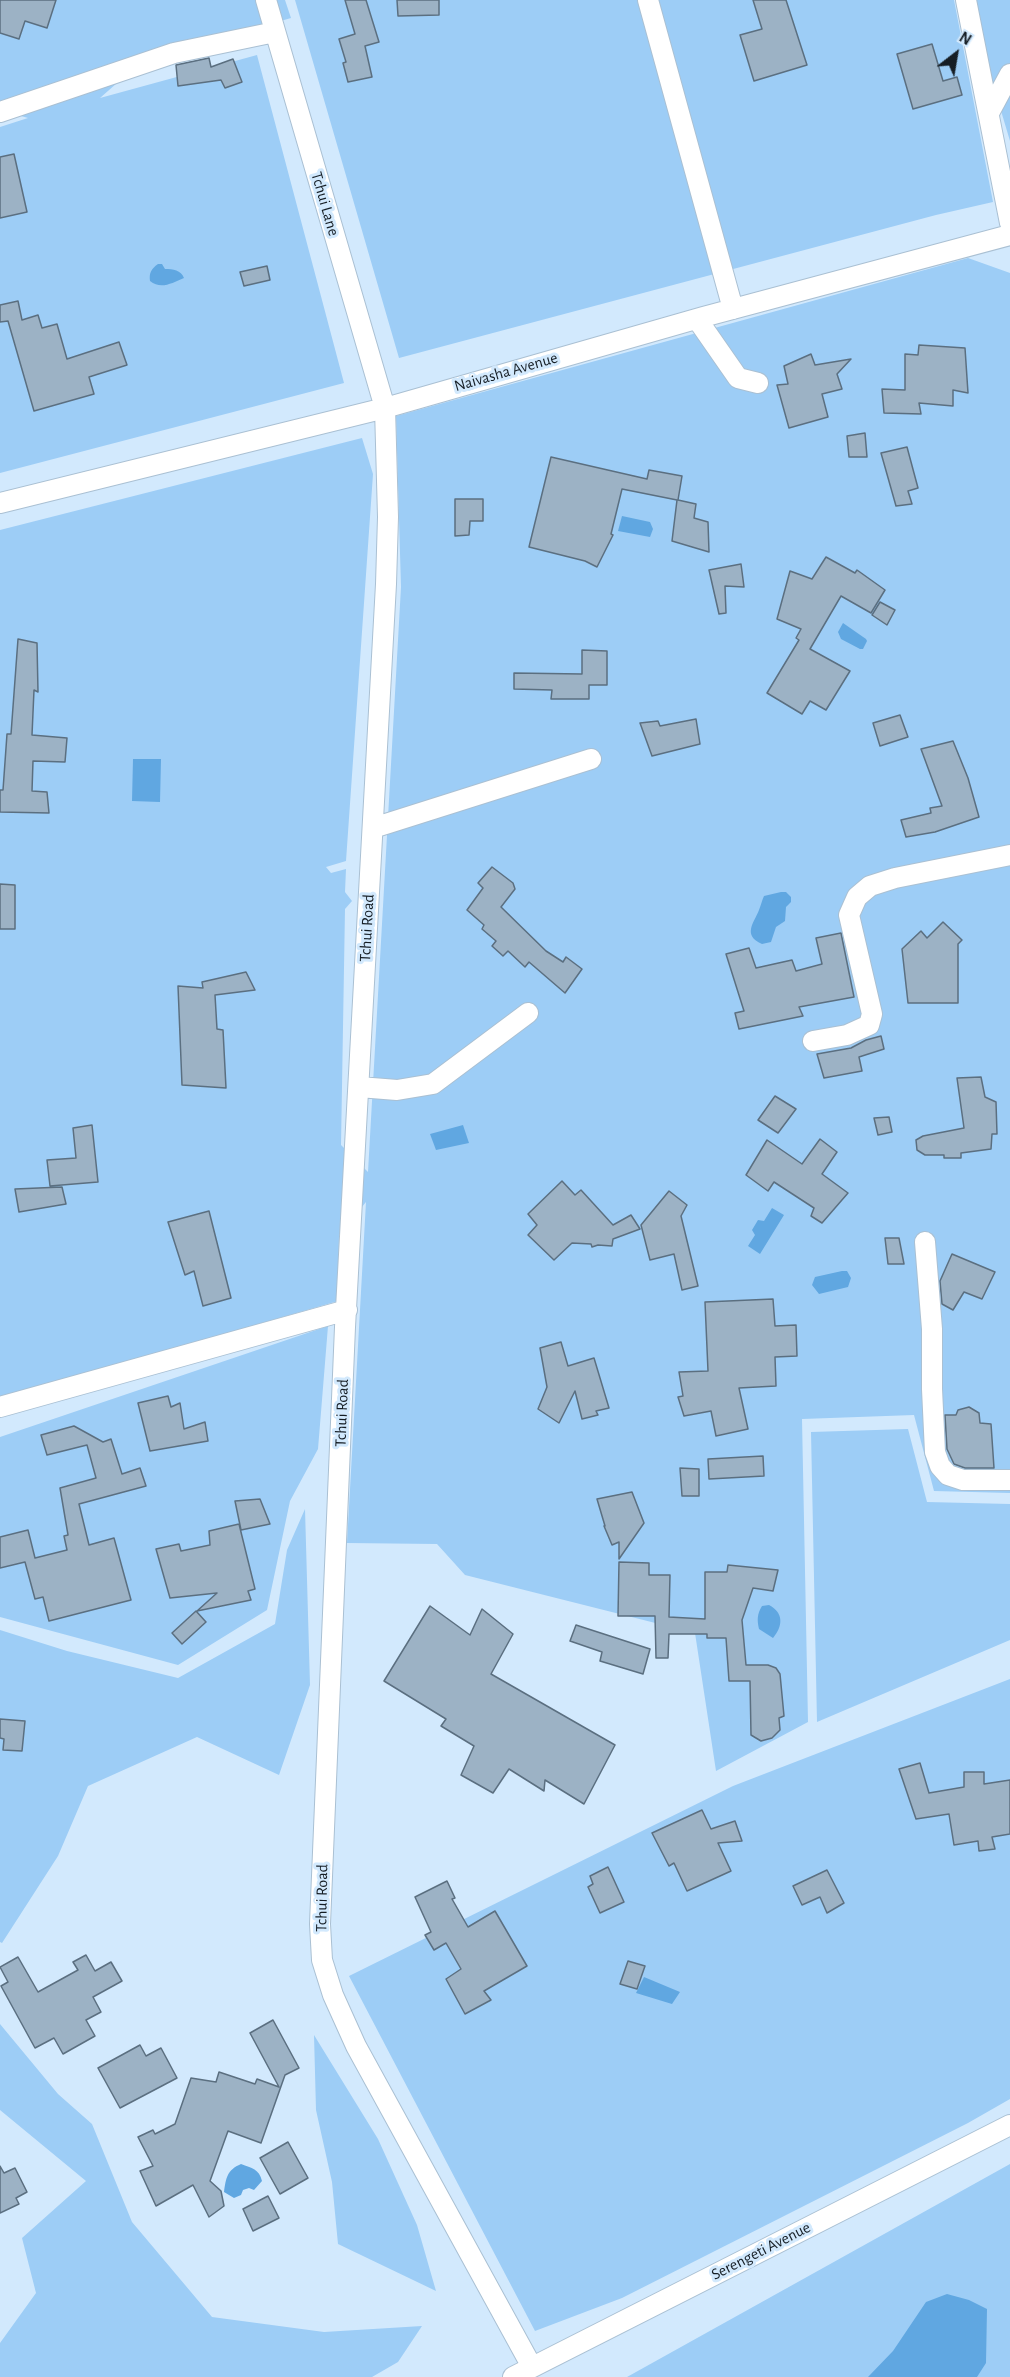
<!DOCTYPE html>
<html>
<head>
<meta charset="utf-8">
<style>
	body { margin:0 }
	#map { position:relative; width:1010px; height:2377px; overflow:hidden; background:#d2e9fd; font-family:"Alegreya Sans",sans-serif }
	canvas { display:block }
	.north { position:absolute; left:926px; top:24px; width:60px; height:60px; -webkit-text-stroke:4px #d2e9fd; paint-order:stroke; rotate:31deg; font-size:16px; font-weight:700; line-height:24px; text-align:center; color:#161e25 }
	.north::after { content:''; display:block; margin:auto; width:21px; height:27px; background:#161e25; clip-path:polygon(50% 0,100% 100%,50% 72%,0 100%) }
</style>
</head>
<body>
<div id="map">
<canvas width="1010" height="2377"></canvas>
<div class="north">N</div>
</div>
<script>
const g = document.querySelector('canvas').getContext('2d');
g.lineJoin = 'round';
function paint(path, color) { g.fillStyle = color; g.fill(path, 'evenodd'); }
function stroke(path, color, width, dash) { g.strokeStyle = color; g.lineWidth = width; g.lineCap = dash ? 'butt' : 'round'; g.setLineDash(dash || []); g.stroke(path); }
function label(font, color, halo, rows, align = 'center') {
  g.font = font + ' "Alegreya Sans",sans-serif'; g.lineWidth = 6; g.setLineDash([]); g.textBaseline = 'middle'; g.strokeStyle = halo; g.fillStyle = color; for (const [text, x, y, turn = 0] of rows) {
    g.save(); g.translate(x, y); g.rotate((+turn || 0) * Math.PI / 180); g.textAlign = isNaN(turn) ? turn : align; if (halo) g.strokeText(text, 0, 0); g.fillText(text, 0, 0); g.restore();
  }
}
paint(new Path2D(`
	M0 0H285L291 18 142 61 100 98 257 55 344 383 0 473V127L28 118 0 110Z
	M295 0H954L993 202 936 215 399 358Z
	M968 0H1010V141Z
	M968 258 1010 273V1493L934 1491 914 1415 802 1419 808 1722 716 1771 695 1633 465 1575 437 1544 347 1543 366 1202 339 1235 338 1301 0 1399V530L362 438 373 474 346 861 326 867 331 873 346 869 345 892 352 901 345 909 341 1145 368 1172 401 587 396 416Z
	M328 1326 318 1449 290 1501 267 1610 178 1665 0 1617V1437Z
	M908 1429 927 1502 1010 1504V1640L817 1722 811 1432Z
	M305 1509 310 1685 279 1775 197 1737 88 1786 58 1856 2 1943 0 1942V1630L67 1651 178 1678 275 1624 287 1550Z
	M1010 1679V2099L968 2123 622 2298 535 2331 349 1976 733 1786Z
	M0 2024 58 2094 92 2124 132 2222 212 2317 324 2332 422 2326 398 2362 372 2377H0V2343L36 2293 22 2238 86 2181 0 2110Z
	M314 2035 378 2139 417 2225 436 2291 338 2244 332 2182 316 2110Z
	M1010 2164V2377H627Z`), '#9dcdf6');
paint(new Path2D(`
	M158 264H162L165 269C173 269 181 270 184 278 172 283 161 290 150 281 149 273 151 269 158 264Z
	M622 516 650 522 653 529 650 537 618 531Z
	M843 623 866 639 867 641 863 649H860L841 639 838 632Z
	M133 759H161L160 802 132 801Z
	M781 892H786L791 897V902L786 907 785 921 776 927 771 942 762 944C742 935 754 923 759 910 761 905 762 900 764 896Z
	M463 1125 469 1143 436 1150 430 1134Z
	M772 1208 784 1215 760 1254 748 1246 755 1235 752 1230 758 1220 764 1221Z
	M842 1271H847L851 1278 848 1287 819 1294 812 1285 815 1277Z
	M769 1605C784 1613 783 1626 773 1638L759 1629C757 1620 757 1614 762 1606Z
	M644 1977 680 1992 672 2004 636 1993Z
	M241 2164C252 2168 259 2169 262 2181L254 2190 249 2188 243 2190 241 2195 234 2198 224 2192C226 2178 227 2170 241 2164Z
	M947 2294 969 2300 987 2309 986 2363 977 2377H868L893 2351 926 2302Z`), '#60a7e1');
const building = new Path2D(`
	M0 0H56L47 28 25 21 19 39 0 33Z
	M345 0H366L379 42 365 46 372 77 348 82 343 63 346 62 339 39 355 34Z
	M397 0H439V15L398 16Z
	M753 0H786L807 65 754 81 740 35 762 29Z
	M932 44 943 81 957 77 962 95 913 109 897 54Z
	M209 58 211 67 233 59 242 82 225 88 221 80 178 86 176 65Z
	M14 154 27 212 0 218V157Z
	M267 266 270 280 244 286 240 272Z
	M18 301 22 320 38 315 42 328 57 324 67 359 119 342 127 365 89 377 94 394 34 411 8 321 0 322V305Z
	M919 345 965 348 968 393 953 390V406L919 403 921 414 884 413 882 389 905 390V354L918 355Z
	M811 354 815 365 851 359 837 374 842 389 822 394 828 417 789 428 777 385 788 384 784 366Z
	M865 433 867 457H849L847 436Z
	M907 447 918 488 908 491 912 504 896 506 881 453Z
	M551 457 647 479 649 470 682 476 678 500 696 504 694 518 708 522 709 552 672 541 677 500 622 489 611 534 613 535 597 567 585 561 529 547Z
	M455 499H483V521H470L469 535 455 536Z
	M826 557 855 573 857 570 885 590 871 613 841 596 810 649 850 671 826 710 810 701 802 714 767 693 799 640 796 638 801 629 777 619 790 571 812 579Z
	M741 564 744 587 725 586 726 613 719 614 709 570Z
	M880 602 895 610 887 625 872 615Z
	M18 639 37 643 38 692 34 690 32 735 67 738 65 762 33 761 32 791 47 792 49 813 0 812V790H3L7 734H11Z
	M582 650 607 651V685H589V699H551L552 690 514 689V673L582 674Z
	M900 715 908 737 880 746 873 723Z
	M696 719 700 744 652 756 640 723 658 721 660 726Z
	M953 741 968 778 979 817 935 832 906 837 901 820 931 813 930 808 942 806 921 749Z
	M492 867 513 883 515 889 501 907 546 951 563 962 566 957 582 969 565 993 529 962 525 967 508 951 503 956 492 946 496 941 482 929 484 925 467 910 483 888 478 883Z
	M0 884 15 885V929H0Z
	M943 922 962 940 958 944V1003H908L902 949 921 931 927 938Z
	M841 933 854 997 799 1007 803 1016 739 1029 735 1013 744 1011 726 954 749 948 756 968 792 960 796 971 822 964 816 938Z
	M246 972 255 990 215 995 217 1029 223 1030 226 1088 182 1085 178 986 203 988 202 982Z
	M881 1036 884 1049 859 1057 862 1071 824 1078 817 1054 851 1048 866 1040Z
	M981 1077 985 1097 996 1102 997 1134H992L991 1149 961 1153V1158H944V1155H925L917 1150 916 1140 923 1136 964 1128 957 1078Z
	M775 1096 796 1109 778 1133 758 1120Z
	M889 1117 892 1132 878 1135 874 1118Z
	M92 1125 98 1182 50 1186 47 1160 76 1158 73 1128Z
	M820 1139 837 1152 822 1174 848 1193 822 1223 811 1216 814 1208 774 1182 768 1191 746 1175 767 1140 802 1164Z
	M562 1181 575 1195 581 1190 613 1225 631 1215 640 1229 613 1239 612 1246 598 1245 592 1247 591 1244 572 1243 554 1260 528 1235 537 1225 528 1214Z
	M62 1187 66 1204 19 1212 15 1189Z
	M669 1191 687 1205 681 1216 698 1286 682 1290 674 1254 650 1260 641 1225Z
	M209 1211 231 1298 203 1306 194 1271 185 1275 168 1222Z
	M885 1238H899L904 1264H888Z
	M952 1254 995 1272 982 1299 964 1292 953 1310 942 1304 940 1281Z
	M773 1299 775 1326 796 1325 797 1356 775 1357 776 1386 739 1388 748 1429 716 1436 711 1411 684 1416 678 1397 683 1396 679 1372 708 1371 705 1302Z
	M561 1342 568 1366 594 1358 609 1408 596 1411 598 1415 582 1419 575 1391 559 1423 538 1409 547 1387 540 1348Z
	M168 1396 171 1407 180 1403 184 1429 205 1422 208 1441 150 1451 138 1403Z
	M969 1407 979 1413 980 1423 991 1424 994 1468H965L954 1464 947 1449 945 1415H956L958 1410Z
	M74 1426 103 1442 111 1439 122 1474 140 1468 146 1486 79 1504 89 1545 114 1538 131 1600 49 1621 43 1597 35 1599 25 1562 0 1568V1537L28 1530 35 1558 67 1550 64 1536 68 1535 60 1488 96 1478 87 1445 47 1455 41 1435Z
	M763 1456 764 1476 709 1479 708 1459Z
	M680 1468 699 1469V1496H682Z
	M632 1492 644 1523 619 1559V1542L612 1545 604 1526H605L597 1499Z
	M260 1499 270 1524 241 1530 235 1501Z
	M239 1524 255 1589 248 1591 251 1600 197 1611 217 1593 170 1598 156 1549 179 1544 181 1551 210 1545 209 1531Z
	M619 1562 649 1563V1575H670L669 1617 705 1619V1572H727L728 1565 778 1570 773 1591 753 1588 742 1620 746 1665H768L776 1668 780 1674 784 1716 779 1718 780 1730 772 1738 761 1741 751 1735 750 1681H729L726 1638H707V1634H669L668 1658H656L655 1616H618Z
	M430 1606 470 1635 482 1609 513 1634 491 1674 615 1745 584 1804 545 1780 544 1791 509 1769 493 1793 461 1775 474 1746 441 1726 446 1719 384 1681Z
	M196 1611 206 1622 182 1644 172 1633Z
	M576 1625 650 1649 643 1674 600 1661 602 1652 570 1641Z
	M0 1719 25 1721 22 1751 3 1750 4 1739 0 1738Z
	M920 1763 929 1793 964 1787V1772H984V1784L1010 1780V1834L992 1837 995 1849 979 1851 978 1841 954 1845 949 1814 916 1819 899 1769Z
	M702 1810 711 1829 735 1821 742 1841 718 1843 731 1871 687 1891 674 1863 669 1866 652 1833Z
	M608 1867 624 1902 600 1913 588 1887 593 1884 590 1876Z
	M827 1870 844 1903 827 1913 820 1897 802 1905 793 1886Z
	M447 1881 455 1898 452 1899 468 1927 495 1911 527 1966 484 1991 491 2000 465 2014 446 1979 461 1969 446 1943 434 1950 425 1935 431 1932 415 1897Z
	M86 1955 95 1971 111 1962 122 1981 93 1997 101 2012 86 2020 95 2036 63 2054 54 2038 35 2048 1 1986 8 1982 0 1967 18 1957 38 1992 78 1970 73 1962Z
	M628 1961 645 1966 637 1989 620 1984Z
	M273 2020 299 2068 285 2075 261 2143 228 2131 210 2181 221 2191 224 2206 209 2217 193 2185 156 2206 140 2171 153 2166 138 2137 153 2130 155 2134 175 2124 191 2078 216 2082 219 2072 255 2084 257 2079 279 2087 250 2033Z
	M140 2045 146 2056 161 2048 177 2078 120 2108 98 2068Z
	M288 2142 308 2178 280 2194 260 2158Z
	M0 2166 4 2173 15 2168 27 2192 16 2198 19 2204 0 2213Z
	M268 2196 279 2218 253 2231 243 2209Z`);
paint(building, '#9cb2c5');
stroke(building, '#5b6f80', 1.5);
const street = new Path2D(`
	M266 0 385 408 388 517 386 584 345 1327 320 1924 322 1960 333 1995 356 2046 532 2367
	M648 0 733 309
	M966 0 1010 223
	M0 112 174 53 275 32
	M989 113 1010 74
	M697 319 738 378 758 383
	M0 503 385 408 703 317 1010 235
	M373 828 591 759
	M813 1041 847 1035 869 1025 872 1014 849 915 857 897 870 886 895 878 1010 855
	M359 1087 397 1090 433 1084 528 1013
	M925 1242 932 1329V1389L935 1452 940 1466 948 1475 963 1480H1010
	M0 1407 347 1310
	M513 2377 1010 2125`);
stroke(street, '#aac0d3', 22);
stroke(street, '#fff', 20);
label('16px', '#161e25', '#d2e9fd', [
	["Tchui Lane",325,204,74],
	["Naivasha Avenue",506,372,-16],
	["Tchui Road",367,928,-87],
	["Tchui Road",342,1413,-88],
	["Tchui Road",322,1898,-89],
	["Serengeti Avenue",761,2251,-27]
]);
</script>
</body>
</html>
